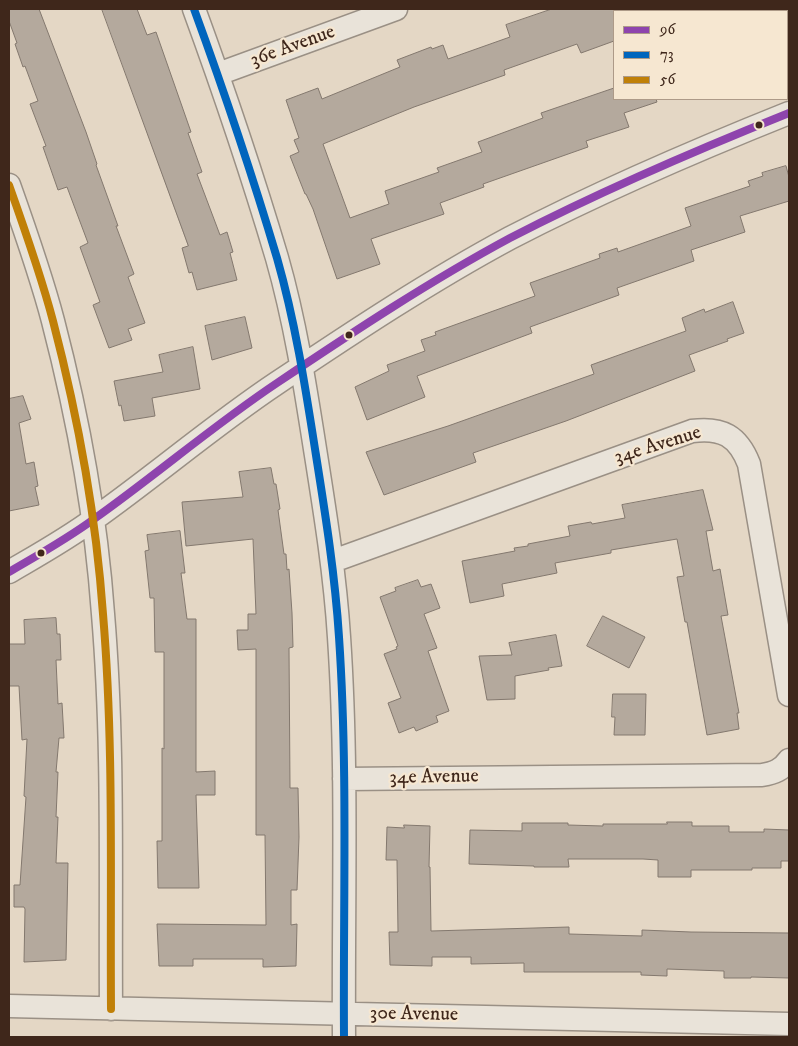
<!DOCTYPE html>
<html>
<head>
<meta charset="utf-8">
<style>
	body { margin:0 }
	#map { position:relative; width:798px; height:1046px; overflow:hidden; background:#e4d7c5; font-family:"IM FELL DW Pica",serif }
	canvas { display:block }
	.frame { position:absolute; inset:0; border:10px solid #3f271b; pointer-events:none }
	.legend { position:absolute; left:613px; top:10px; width:175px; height:90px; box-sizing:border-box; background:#f6e7d1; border:1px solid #ad9a88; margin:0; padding:6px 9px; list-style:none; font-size:15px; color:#3f271b }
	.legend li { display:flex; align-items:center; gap:10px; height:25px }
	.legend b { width:25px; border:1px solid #ad9a88 }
</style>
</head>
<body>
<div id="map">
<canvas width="798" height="1046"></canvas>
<div class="frame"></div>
<ul class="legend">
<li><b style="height:6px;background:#8e44ad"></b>96</li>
<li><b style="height:6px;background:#0065bd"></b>73</li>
<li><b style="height:6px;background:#c08008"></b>56</li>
</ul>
</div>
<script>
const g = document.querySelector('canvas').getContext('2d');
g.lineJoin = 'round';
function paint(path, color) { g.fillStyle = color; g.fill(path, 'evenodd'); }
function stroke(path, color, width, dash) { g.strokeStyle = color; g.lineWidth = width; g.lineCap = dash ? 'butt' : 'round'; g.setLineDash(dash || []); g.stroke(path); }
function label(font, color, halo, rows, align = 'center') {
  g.font = font + ' "IM FELL DW Pica",serif'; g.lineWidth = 4.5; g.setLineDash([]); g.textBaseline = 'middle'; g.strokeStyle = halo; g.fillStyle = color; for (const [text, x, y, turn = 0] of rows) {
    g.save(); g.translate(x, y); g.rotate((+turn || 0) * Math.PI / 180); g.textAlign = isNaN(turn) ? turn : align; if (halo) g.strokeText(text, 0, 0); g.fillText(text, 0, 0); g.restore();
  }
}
const building = new Path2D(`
	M9 9H39L86 132 97 164 96 165 118 226H116L134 274 128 277 145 323 128 329 132 340 109 348 93 305 100 302 80 247 88 243 67 187 58 190 43 147 46 146 30 104 38 101 25 66 23 67 15 44 17 43 9 21Z
	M102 9H137L147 35 156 32 191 132 188 133 202 172 197 174 220 235 227 232 233 252 230 253 237 280 197 290 192 272 189 273 182 248 188 246Z
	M552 9H614V41L581 53 577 44 504 70 505 75 414 107 323 144 350 218 389 204 385 191 439 172 437 168 482 152 478 142 543 118 541 113 614 88V99H656L657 102 624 113 629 127 586 141 588 147 483 184 484 187 440 203 444 214 371 239 380 264 337 279 313 209 306 194H305L290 156 299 152 294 140 299 138 286 100 318 88 322 99 400 67 397 60 431 47 432 49 443 45 448 59 510 37 506 25Z
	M786 166 789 177V201L740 216 745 232 691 250 694 261 617 288 619 295 530 327 532 333 417 376 425 397 367 420 355 387 389 371 387 365 425 351 421 340 436 335 435 332 535 296 530 283 600 258 599 254 617 248 618 252 691 226 685 208 750 186 748 181 763 176 762 173Z
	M733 302 744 333 727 339 728 341 689 355 695 371 566 421 473 453 476 462 384 495 366 452 448 426 594 374 591 365 686 331 682 318 704 309 705 312Z
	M245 317 252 348 212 360 205 326Z
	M193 347 200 389 152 398 155 416 124 421 121 405 119 406 114 381 163 372 159 355Z
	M23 396 31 419 19 423 26 464 34 462 38 486 35 487 39 505 9 511V399Z
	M271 468 274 484H276L280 509 278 510 284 554H286L287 570 289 569 292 613 293 647 289 648 290 788H298L299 837 297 890H291V925L297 924 296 966 263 967V959H193V966H159L157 924 266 925 265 835H256V649L238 650 237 630H248V614H256L253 539 186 546 182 502 243 497 239 472Z
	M703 490 713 530 706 531 713 571 720 569 728 615 721 616 739 713H737L739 729 707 735 687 622H685L677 577 684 576 677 539 611 550V553L555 563 557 573 502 584 504 596 470 603 462 561 515 551 514 548 528 546V544L570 536 568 526 591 522 592 524 625 518 622 505Z
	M180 531 185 573H181L187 619H196V772L215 771V795H196L199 888H158L157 841H162V748L164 749V652H155L154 598H150L145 551 149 550 147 535Z
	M418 580 421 587 431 584 440 608 424 614 437 648 428 651 449 711 436 716 438 722 416 731 414 727 399 733 388 703 401 698 384 654 397 649 396 647 398 646 380 597 396 591 395 588Z
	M603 616 645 637 629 668 587 646Z
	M56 618 57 634H60L61 660H56L58 704 62 703 64 738H59L56 772H58L56 817H58L56 863H68L66 960 24 962 25 909 24 907H14V885H20L26 797 24 796 27 739 22 740 19 686H9V644H25L24 620Z
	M556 635 562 666 548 668 549 670 515 676V699L487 700 479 656 512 655 509 643Z
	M613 694H646L645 735H614L615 717H612Z
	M667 822H692V826H729V832H764V829L789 830V861H781V868H752V870H691V877H658V860L643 859H568L569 867H534V866L469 864 470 830 522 831V823H568V825L603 826V824H667Z
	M404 825 430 826 429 867H430L431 931 569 927V934L642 936V930L691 932 789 933V978L751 977V978H724V971L667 969V976L641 975V972H524V963L471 964V957H432V966L390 965 389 932H398L397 860H386L387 827 404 828Z`);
paint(building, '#b4a99d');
stroke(building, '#83786e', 1);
const street = new Path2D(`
	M194 9C224 91 252 174 277 258 295 321 305 385 315 449 325 512 335 574 339 637 348 770 343 904 344 1037
	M218 74 396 9
	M9 185C25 230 41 275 53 321 78 417 96 515 103 614 114 745 110 877 111 1009
	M333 561 692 431C722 427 738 436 749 464L789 695
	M9 572C38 555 67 539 94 519 156 475 214 425 277 383 353 332 430 281 510 238 601 191 694 151 789 113
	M344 779 762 775C774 773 782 770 789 760
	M9 1006 789 1024`);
stroke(street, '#9a9085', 25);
stroke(street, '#e9e3d9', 22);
stroke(new Path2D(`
	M9 572C38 555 67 539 94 519 156 475 214 425 277 383 353 332 430 281 510 238 601 191 694 151 789 113`), '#8e44ad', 8);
stroke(new Path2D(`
	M194 9C224 91 252 174 277 258 295 321 305 385 315 449 325 512 335 574 339 637 348 770 343 904 344 1037`), '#0065bd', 8);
stroke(new Path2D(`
	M9 185C25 230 41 275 53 321 78 417 96 515 103 614 114 745 110 877 111 1009`), '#c08008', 8);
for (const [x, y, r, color] of [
	[759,125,4.5,"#3f271b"],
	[349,335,4.5,"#3f271b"],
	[41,553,4.5,"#3f271b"]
]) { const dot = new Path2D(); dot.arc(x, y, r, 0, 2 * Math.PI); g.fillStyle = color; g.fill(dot); stroke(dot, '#f6e7d1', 2); }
label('20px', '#3f271b', '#f6e7d1', [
	["36e Avenue",293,47,-20],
	["34e Avenue",658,446,-17],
	["34e Avenue",434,778,-1],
	["30e Avenue",414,1015,1]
]);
</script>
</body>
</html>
